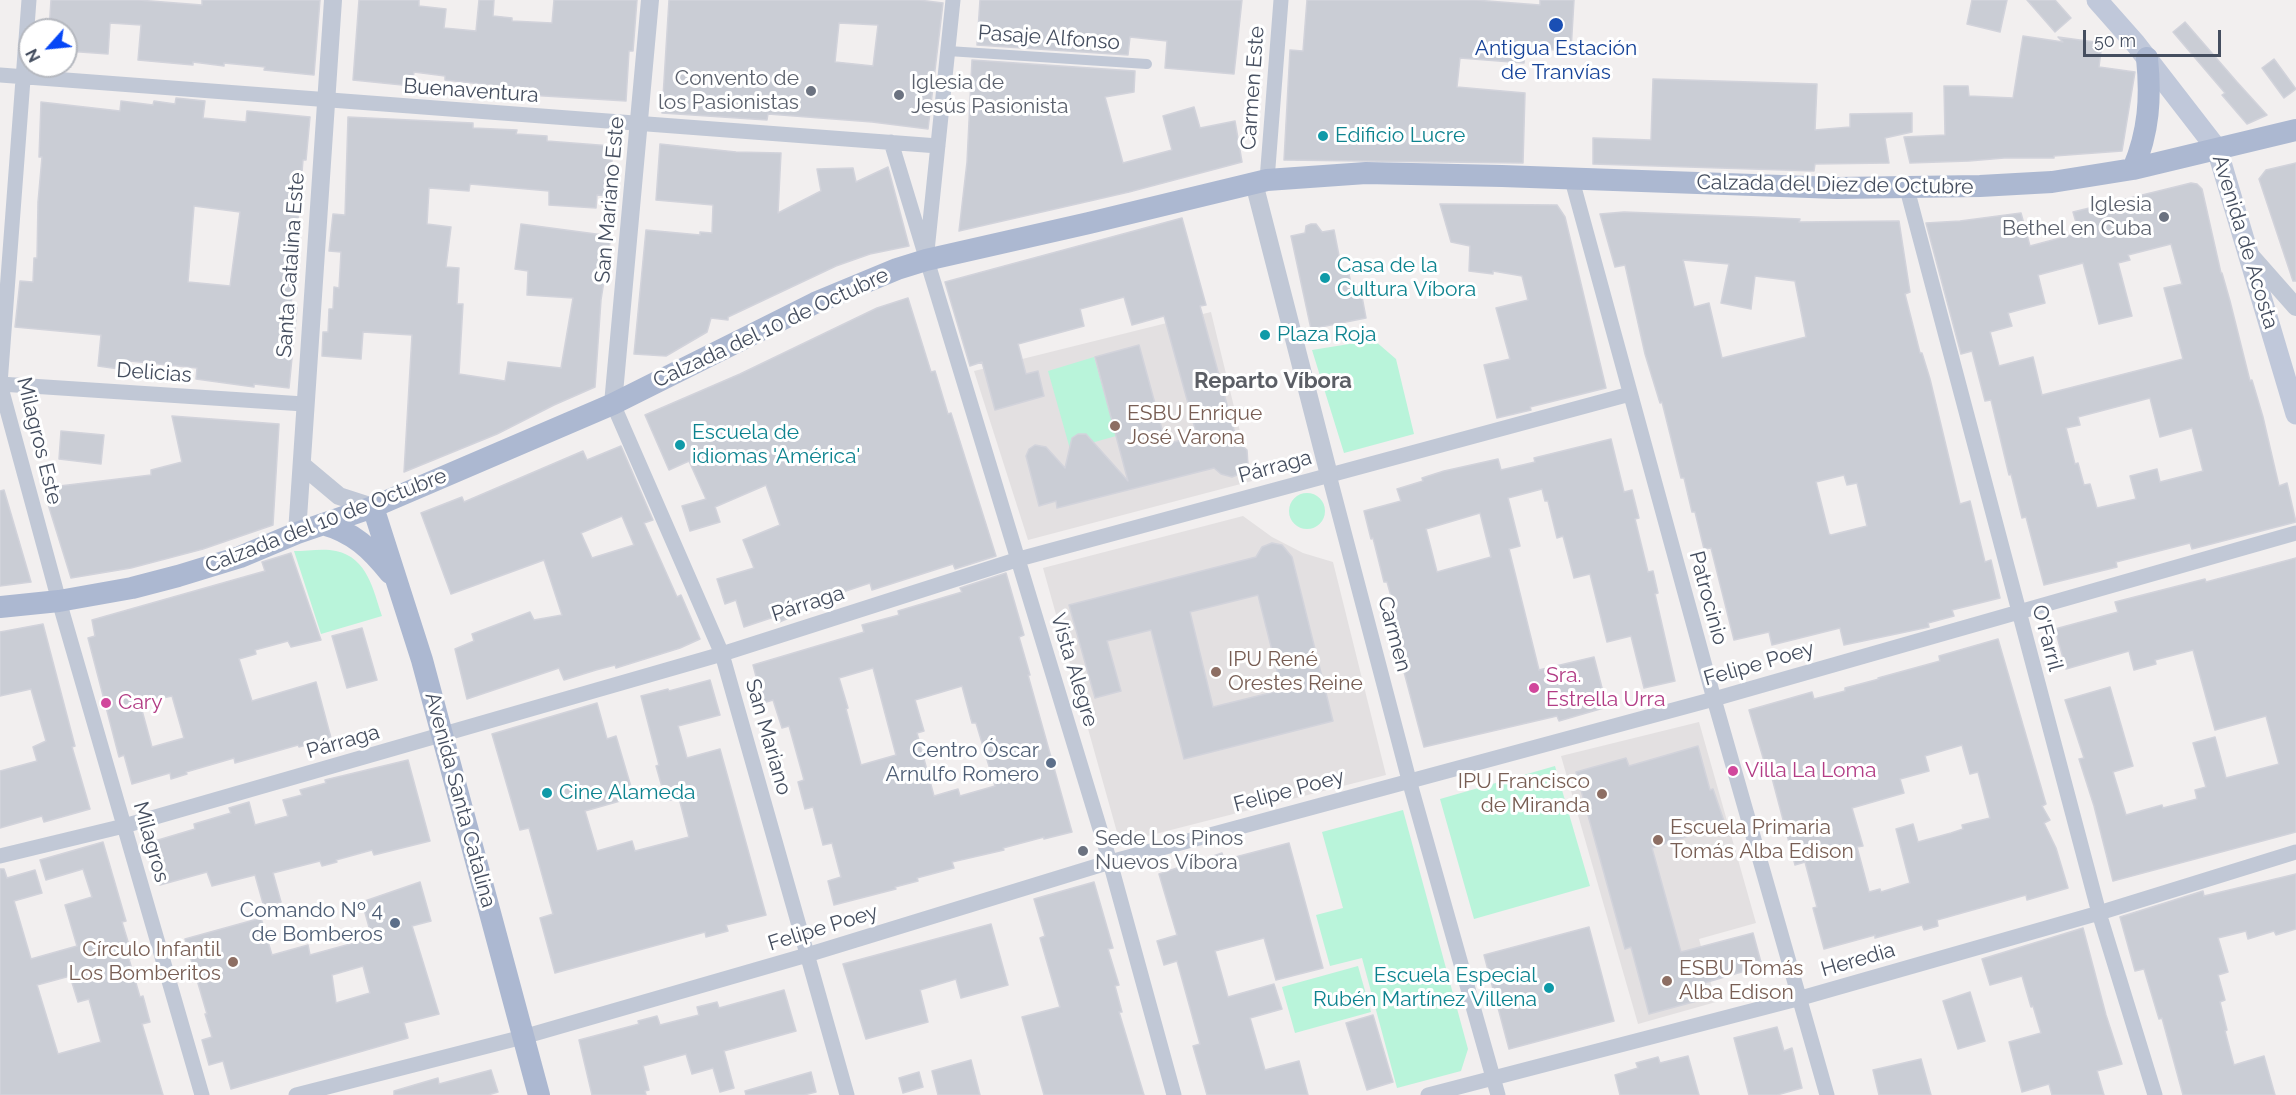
<!DOCTYPE html>
<html>
<head>
<meta charset="utf-8">
<style>
	body { margin:0 }
	#map { position:relative; width:2296px; height:1095px; overflow:hidden; background:#f2efef; font-family:Raleway,sans-serif }
	canvas { display:block }
	.north { position:absolute; left:18px; top:18px; width:60px; height:60px; box-sizing:border-box; background:#fff; border:2px solid #b5b8bf; border-radius:50%; rotate:243deg; font-size:16px; font-weight:700; line-height:24px; text-align:center; color:#454e5f }
	.north::after { content:''; display:block; margin:auto; width:21px; height:27px; background:#0546f6; clip-path:polygon(50% 0,100% 100%,50% 72%,0 100%) }
	.scale { position:absolute; left:2083px; top:30px; width:138px; height:27px; box-sizing:border-box; border:3px solid #454e5f; border-top:0; padding-left:8px; font-size:18px; line-height:21px; white-space:nowrap; color:#454e5f; -webkit-text-stroke:4px #fff; paint-order:stroke }
</style>
</head>
<body>
<div id="map">
<canvas width="2296" height="1095"></canvas>
<div class="north">N</div>
<div class="scale">50 m</div>
</div>
<script>
const g = document.querySelector('canvas').getContext('2d');
g.lineJoin = 'round';
function paint(path, color) { g.fillStyle = color; g.fill(path, 'evenodd'); }
function stroke(path, color, width, dash) { g.strokeStyle = color; g.lineWidth = width; g.lineCap = dash ? 'butt' : 'round'; g.setLineDash(dash || []); g.stroke(path); }
function label(font, color, halo, rows, align = 'center') {
  g.font = font + ' Raleway,sans-serif'; g.lineWidth = 6; g.setLineDash([]); g.textBaseline = 'middle'; g.strokeStyle = halo; g.fillStyle = color; for (const [text, x, y, turn = 0] of rows) {
    g.save(); g.translate(x, y); g.rotate((+turn || 0) * Math.PI / 180); g.textAlign = isNaN(turn) ? turn : align; if (halo) g.strokeText(text, 0, 0); g.fillText(text, 0, 0); g.restore();
  }
}
paint(new Path2D(`
	M1211 312 1252 481 1028 540 974 371Z
	M1243 516 1272 537 1303 553 1333 562 1386 775 1120 843 1043 568Z
	M1699 722 1756 923 1699 939 1716 1002 1638 1024 1561 756Z`), '#e3e0e1');
paint(new Path2D(`
	M1374 340 1396 359 1414 434 1344 453 1312 350Z
	M1094 357 1116 436 1070 449 1048 371Z
	M1289 511a18 18 0 1 1 36 0a18 18 0 1 1-36 0Z
	M294 551C307 551 324 548 336 551 368 558 373 590 382 616L321 634Z
	M1555 766 1590 886 1474 919 1440 799Z
	M1403 810 1468 1049 1461 1071 1397 1088 1362 958 1330 966 1316 915 1343 908 1322 832Z
	M1358 966 1371 1012 1295 1033 1282 987Z`), '#b9f4da');
const building = new Path2D(`
	M51 0H138L202 5V0H320L314 75 264 70 265 67 224 63V66L193 62V65L138 60 141 25 110 23 108 54 66 51V30H49Z
	M359 0H419V6L446 9 444 28 476 31 479 0H494L493 16 512 18V21L552 23 554 0H637L633 51H629L626 101 528 95V89L445 80V76L414 72 412 86 353 80Z
	M669 0H919L943 3 928 129 872 122 768 114 767 120 662 113ZM839 23 878 25 873 66 835 62Z
	M980 0H1242L1234 74 1165 68 1167 41 1130 37 1128 55 977 45Z
	M1307 0H1475L1540 5V0H1574L1571 51 1525 48 1524 63 1460 58 1457 87 1525 93 1523 163 1284 160 1290 50 1303 51Z
	M1972 0H2007L2000 32 1967 24Z
	M2027 0H2055L2071 18 2055 32Z
	M2185 22 2237 82 2267 115 2247 124 2222 95 2225 93 2173 32Z
	M2023 36 2063 42 2058 37 2102 43 2099 67 2135 72 2122 151 2054 156V158H2004L1969 161 1910 163 1904 137 1945 135 1944 86H1968L1969 96 2013 98Z
	M2274 59 2296 89 2284 98 2262 68Z
	M972 60 1135 71 1134 92 1105 97 1123 163 1172 150 1163 116 1194 107 1200 128 1235 121 1242 162 1129 192 959 231 967 162Z
	M1653 79 1817 84 1815 130 1850 127V114L1912 113V132L1885 138 1889 163 1815 164 1814 171 1593 164V138L1651 140Z
	M176 98 205 101 203 118 246 122 247 111 310 117 306 160H303L291 307 297 308 289 388 254 384V387L196 379 197 368 120 360 119 369 98 366 101 335 15 327 20 281 33 282 34 258H37L38 202 42 157H39L41 102 120 111 121 101 153 105 154 101 175 104ZM194 206 240 212 230 286 188 282Z
	M348 117 473 123V128L517 130 516 134 547 136V141L612 146V196L597 195 596 208 549 205V191L470 184 469 191 429 188 427 224 451 227 446 267 459 268 457 304H463L459 374 505 381 508 362 561 368 573 298 527 295 528 271 515 269 521 224 611 236 601 300 595 387 554 405 497 434 404 472 412 335 363 332 361 359 322 356 323 332H328L329 309H333L334 287 339 288 341 252 329 251 333 214 345 215Z
	M660 144 736 152 781 153 778 213 821 191 817 169 853 168 856 182 888 167 909 246 870 254 836 266 728 317V320L711 318 707 332 666 356 634 354 646 230 700 235V232L712 233 713 205 656 200Z
	M2296 163V281H2293L2259 179 2266 170Z
	M2191 183 2197 184 2202 189 2221 273H2222L2230 301 2250 381 2252 380 2263 417 2279 486 2287 483 2296 522 2192 549 2190 543 2116 562 2117 567 2044 585 2026 517 2022 518 2011 474 2009 475 1991 400 1985 401 1972 351 1961 354 1926 223 1960 221 2021 213 2030 246 2079 233 2073 212ZM2171 244 2182 284 2164 288 2183 359 2042 395 2033 357 1999 366 1990 332 2012 326 2008 313 2045 303 2038 275 2083 263 2099 324 2132 316 2118 263 2130 260 2128 255ZM2150 398 2160 437 2192 428 2203 471 2160 482 2157 469 2130 476 2136 499 2097 508 2090 484 2084 485 2078 463 2075 464 2066 428 2080 425 2078 417Z
	M1440 204 1557 205 1565 217 1606 388 1530 407 1531 410 1497 418 1484 365 1510 359 1496 308 1528 300 1522 276 1493 271V274L1469 271 1470 246 1451 242Z
	M1624 212 1756 217 1800 219 1799 222 1899 221 1910 292 1905 294 1920 353H1922L1930 379 1960 504 1970 501 1985 562 1991 560 2000 598 1952 610 1954 616 1928 623 1929 627 1844 645 1840 628 1772 645 1769 632 1734 640 1711 548 1704 549 1695 512H1692L1684 478H1681L1662 402 1660 403 1645 354 1625 265 1615 267 1600 214ZM1683 260 1729 264 1721 303 1751 309 1755 276 1795 281 1806 337 1722 358 1709 303 1694 307ZM1844 475 1847 485 1857 483 1867 526 1831 535 1829 534 1816 482Z
	M1182 218 1206 305 1200 306 1237 441 1247 450 1248 465 1242 473 1232 477 1221 474 1214 468 1057 508 1056 501 1039 506 1026 456 1029 449 1035 445 1046 447 1065 468 1072 438 1078 434H1086L1128 481 1095 357 1139 345 1166 444 1197 436 1164 316 1132 325 1124 297 1080 309 1084 326 1018 344 1026 374 1038 371 1044 396 995 410 982 362 970 366 945 282Z
	M1311 224H1316L1322 232 1334 230 1342 271 1348 270 1352 288 1360 286 1366 318 1311 329 1291 236 1305 233 1306 226Z
	M908 298 931 372 935 371 948 414 951 413 996 556 955 569 953 564 872 590 870 583 801 606 803 612 777 623 774 617 744 627 736 600 725 604 717 579 754 568 743 540 780 525 766 485 715 507 720 522 690 531 682 506 706 499 689 461 669 470 645 415 740 374 877 308Z
	M172 416 279 424 273 525 203 549 131 568 71 578 43 488 151 475V470L182 462Z
	M61 431 104 435 101 464 59 459Z
	M1611 439 1624 492 1632 490 1639 518 1635 519 1648 572 1653 571 1658 593 1655 594 1675 681 1644 688 1631 636 1607 642 1590 574 1574 578 1563 536 1557 538 1548 501H1545L1542 489 1508 498 1520 546 1509 549 1539 670 1594 657 1607 707 1559 721 1557 716 1424 747 1391 623 1398 621 1387 582H1384L1373 538 1371 539 1364 511 1401 501 1397 489 1423 481 1422 478 1444 471 1498 459 1501 470 1535 462 1534 458ZM1480 513 1491 557 1437 572 1426 529Z
	M621 446 653 520 644 523 677 597 681 595 700 639 680 648 616 668 615 665 596 670 564 680 559 668 467 699 455 649 474 641 472 634 530 612 534 620 562 615 544 560 451 594 421 513 462 497 464 502 583 451 587 460ZM622 516 634 545 592 558 581 533Z
	M4 490 31 582 0 586V491Z
	M1272 543 1282 545 1292 557 1333 721 1184 759 1151 630 1107 641 1121 691 1095 698 1069 605 1256 557 1262 547ZM1258 595 1282 690 1213 707 1190 612Z
	M291 553 321 640 291 647 288 641 255 650 256 654 239 659 252 701 316 682 331 738 299 747 298 745 235 763 234 758 186 772 187 774 171 779 170 773 132 784 124 755 119 757 88 638 95 636 92 620 265 571 262 562ZM172 696 184 738 152 747 140 703Z
	M2296 558V832L2113 881 2094 806 2079 759 2084 758 2065 700 2110 687 2133 766 2113 772 2126 815 2162 805 2163 808 2197 799 2195 790 2206 787 2193 743 2215 737 2226 778 2279 764 2266 716 2215 730 2193 650 2155 660 2156 664 2134 670 2129 651 2066 669 2055 629 2118 612 2115 602 2205 579 2206 582Z
	M1006 573 1024 635 1019 637 1030 675H1028L1072 832 1044 839V837L1003 848 1004 850 952 862 954 868 917 878 918 881 895 887 896 889 834 905 828 881 841 877 832 843 823 845 813 807 805 809 798 782 804 780 789 726 782 728 773 700 763 703 753 665 864 632 862 625 899 615 898 611 962 592 960 588ZM873 668 896 755 861 765 846 709 848 708 839 678ZM962 686 972 723H976L995 786 960 796 958 789 934 796 917 733 924 731 915 700Z
	M43 624 75 746 72 747 90 809 44 822 42 816 0 828V771L37 761 33 747 46 741 31 689 0 696V632Z
	M362 628 377 680 347 688 332 636Z
	M1998 639 2046 804 2042 806 2050 820 2044 823 2056 848 2068 888 2027 900 2026 895 1937 920 1938 926 1924 930 1922 925 1875 938V935L1824 949 1813 908 1817 907 1805 862 1795 865 1772 778H1769L1749 710 1812 692 1814 699 1845 691V688L1879 679 1878 678 1940 661 1939 656ZM1962 745 1970 774 1978 772 1990 818 1962 825 1963 829 1951 833 1918 842 1913 824 1896 829 1910 883 1881 892 1880 889 1869 892 1857 847 1863 846 1852 808 1904 793 1900 779 1929 771 1925 756Z
	M710 680 720 715 678 726 687 758 720 749 766 915 726 925 728 931 706 937 705 932 555 973 540 918 553 914 529 828 520 830 492 734 597 703 607 739 616 736 634 797 585 811 597 851 632 841 635 851 689 837 679 798 666 801 656 766 659 765 641 696 668 689 669 691Z
	M1698 746 1710 790 1713 789 1725 824 1652 848 1681 952 1753 933 1762 966 1704 983 1708 998 1649 1014 1631 947 1625 949 1576 772 1626 758 1629 766Z
	M408 760 430 841 374 855 372 850 336 860 337 862 322 866 320 861 273 873 281 902 264 907 255 875 212 886 207 872 160 885 148 843 195 829 194 824 231 813 229 808 249 802 255 825 288 816 283 800 302 795 300 790 326 783 325 780Z
	M103 842 126 921 122 922 133 958 129 959 140 997 143 996 150 1022 142 1024 163 1095H0V869H4L7 878 35 870 42 893 14 901 31 959 77 946 65 905 92 897 83 869 46 880 40 860ZM70 976 78 1002 89 999 101 1042 58 1054 37 985Z
	M1289 843 1323 968 1276 980 1264 938 1215 951 1228 997 1274 984 1282 1009 1250 1018 1265 1070 1299 1061 1308 1095H1207L1193 1046 1200 1044 1177 961 1164 965 1157 941 1177 935 1159 874 1222 853 1224 860Z
	M2296 874V929L2276 935 2274 931 2248 939 2246 931 2218 938 2228 972 2218 975 2225 1000 2220 1002 2227 1030 2225 1031 2234 1065 2264 1056 2275 1095H2183L2162 1018 2159 1019 2144 969 2135 971 2120 917 2203 891 2204 896Z
	M420 882 431 921 412 926 439 1014 404 1023 408 1038 231 1089 223 1061 209 1065 202 1040 212 1037 205 1014H207L185 939 261 918 272 955 308 945 310 955 372 938 362 902ZM363 966 370 993 336 1003 332 975Z
	M1094 882 1113 948 1108 949 1119 985 1115 986 1122 1012H1119L1144 1095H1044L1022 1017 1060 1007 1040 938 1045 936 1034 899Z
	M991 924 1008 985 961 998 956 979 920 990 928 1022 866 1039 843 964Z
	M1589 927 1614 1021 1509 1049 1484 955Z
	M2083 928 2106 1015 2122 1064 2097 1071 2104 1095H2052L2049 1084 2022 1092 2009 1042 2041 1033 2033 1006 2031 1007 2022 976 1990 985 1982 959Z
	M784 990 796 1031 724 1051 734 1088 720 1092 713 1068 692 1074 686 1054 643 1066 649 1090 645 1091 646 1095H592L579 1040 639 1024 638 1021 657 1016 660 1025 699 1015 697 1007 717 1002 719 1008Z
	M1970 992 1985 1041 1958 1049 1943 1001Z
	M1373 1015 1393 1082 1367 1090 1346 1023Z
	M1777 1027 1784 1051 1792 1048 1802 1088 1777 1095H1749L1734 1038Z
	M1688 1056 1699 1095H1620L1615 1075 1638 1068 1636 1063 1658 1057 1660 1063Z
	M1921 1059 1931 1095H1879L1873 1070Z
	M971 1060 980 1095H938L932 1071Z
	M491 1070 498 1092 488 1095H394V1091L438 1078 439 1084Z
	M811 1072 816 1092 804 1095H746L745 1091Z
	M919 1072 923 1087 903 1093 899 1078Z`);
paint(building, '#cacdd5');
stroke(building, '#d2d3db', 1.5);
stroke(new Path2D(`
	M948 51 1147 64`), '#c1c8d6', 10);
stroke(new Path2D(`
	M29 0 0 384 59 601 202 1095
	M0 75 938 146
	M891 142 1110 862 1174 1095
	M1267 180 1281 0
	M1572 180 1714 699 1827 1095
	M1907 189 2099 913 2155 1095
	M927 251 953 0
	M0 384 304 404
	M613 404 722 654 847 1095
	M1329 475 1409 780 1498 1095
	M0 856 124 826 722 654 1019 559 1630 394
	M296 1095 523 1037 807 955 1110 862 1714 699 2296 533
	M1428 1095 1801 998 2099 913 2296 852`), '#c1c8d6', 15);
stroke(new Path2D(`
	M1254 183 1329 475
	M2250 255 2296 307
	M613 404 650 0
	M302 465 339 496 373 507
	M297 533 333 0`), '#c1c8d6', 18);
stroke(new Path2D(`
	M2097 0 2135 43 2217 149 2296 414`), '#c0c8da', 21);
stroke(new Path2D(`
	M2133 169C2149 132 2151 97 2147 58
	M373 507 422 660 539 1095
	M323 524C353 532 371 549 390 573
	M0 607 59 601 132 588 178 576 240 557 297 533 373 507 613 404 815 303 897 269 926 260 1089 223 1267 180 1366 173 1502 176 1837 188 1980 186 2052 182 2133 169 2296 130`), '#acb8d1', 22);
for (const [x, y, r, color] of [
	[1556,25,8,"#1a4fb4"],
	[811,91,6,"#6b7280"],
	[899,95,6,"#6b7280"],
	[1323,136,6,"#0f9aa8"],
	[2164,217,6,"#6b7280"],
	[1325,278,6,"#0f9aa8"],
	[1265,335,6,"#0f9aa8"],
	[1115,426,6,"#8d6e63"],
	[680,445,6,"#0f9aa8"],
	[1216,672,6,"#8d6e63"],
	[1534,688,6,"#d1479c"],
	[106,703,6,"#d1479c"],
	[1051,763,6,"#5c6f8a"],
	[1733,771,6,"#d1479c"],
	[547,793,6,"#0f9aa8"],
	[1602,794,6,"#8d6e63"],
	[1658,840,6,"#8d6e63"],
	[1083,851,6,"#6b7280"],
	[395,923,6,"#5c6f8a"],
	[233,962,6,"#8d6e63"],
	[1667,981,6,"#8d6e63"],
	[1549,988,6,"#0f9aa8"]
]) { const dot = new Path2D(); dot.arc(x, y, r, 0, 2 * Math.PI); g.fillStyle = color; g.fill(dot); stroke(dot, '#fff', 2); }
label('21px', '#454e5f', '#fff', [
	["Pasaje Alfonso",1049,38,4],
	["Carmen Este",1253,88,-86],
	["Buenaventura",471,91,4],
	["Calzada del Diez de Octubre",1835,185,1],
	["San Mariano Este",610,200,-85],
	["Avenida de Acosta",2245,242,73],
	["Santa Catalina Este",291,265,-86],
	["Calzada del 10 de Octubre",771,328,-25],
	["Delicias",154,373,4],
	["Milagros Este",39,441,76],
	["Párraga",1275,467,-15],
	["Calzada del 10 de Octubre",326,521,-21],
	["Patrocinio",1708,598,75],
	["Párraga",808,604,-18],
	["Carmen",1394,634,75],
	["O'Farril",2047,638,75],
	["Felipe Poey",1759,664,-16],
	["Vista Alegre",1074,670,73],
	["San Mariano",768,737,74],
	["Párraga",343,742,-16],
	["Felipe Poey",1289,791,-15],
	["Avenida Santa Catalina",460,800,75],
	["Milagros",151,842,74],
	["Felipe Poey",823,928,-17],
	["Heredia",1858,960,-16]
]);
label('21px', '#164399', '#fff', [
	["Antigua Estación",1556,49],
	["de Tranvías",1556,73]
]);
label('21px', '#5b616d', '#fff', [
	["Convento de",799,79],
	["los Pasionistas",799,103],
	["Iglesia de",911,83,"left"],
	["Jesús Pasionista",911,107,"left"],
	["Iglesia",2152,205],
	["Bethel en Cuba",2152,229],
	["Sede Los Pinos",1095,839,"left"],
	["Nuevos Víbora",1095,863,"left"]
], 'right');
label('21px', '#0d838f', '#fff', [
	["Edificio Lucre",1335,136],
	["Casa de la",1337,266],
	["Cultura Víbora",1337,290],
	["Plaza Roja",1277,335],
	["Escuela de",692,433],
	["idiomas 'América'",692,457],
	["Cine Alameda",559,793],
	["Escuela Especial",1537,976,"right"],
	["Rubén Martínez Villena",1537,1000,"right"]
], 'left');
label('21px', '#785e54', '#fff', [
	["ESBU Enrique",1127,414],
	["José Varona",1127,438],
	["IPU René",1228,660],
	["Orestes Reine",1228,684],
	["IPU Francisco",1590,782,"right"],
	["de Miranda",1590,806,"right"],
	["Escuela Primaria",1670,828],
	["Tomás Alba Edison",1670,852],
	["Círculo Infantil",221,950,"right"],
	["Los Bomberitos",221,974,"right"],
	["ESBU Tomás",1679,969],
	["Alba Edison",1679,993]
], 'left');
label('21px', '#b23c85', '#fff', [
	["Sra.",1546,676],
	["Estrella Urra",1546,700],
	["Cary",118,703],
	["Villa La Loma",1745,771]
], 'left');
label('21px', '#4e5e75', '#fff', [
	["Centro Óscar",1039,751],
	["Arnulfo Romero",1039,775],
	["Comando Nº 4",383,911],
	["de Bomberos",383,935]
], 'right');
label('bold 22px', '#5b5e65', '#fff', [
	["Reparto Víbora",1273,381]
]);
</script>
</body>
</html>
